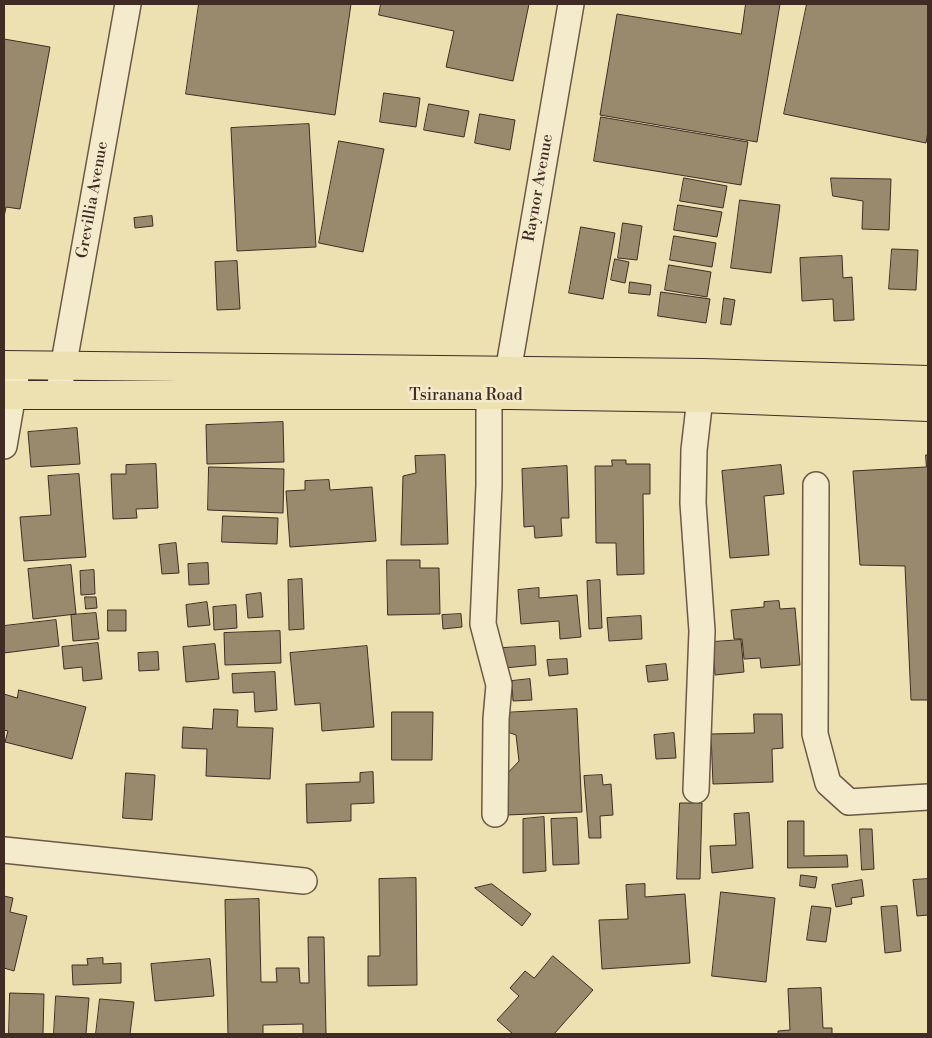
<!DOCTYPE html>
<html>
<head>
<meta charset="utf-8">
<style>
	body { margin:0 }
	#map { position:relative; width:932px; height:1038px; overflow:hidden; background:#ede0b1; font-family:"Libre Bodoni",serif }
	canvas { display:block }
	.frame { position:absolute; inset:0; border:5px solid #402c24; pointer-events:none }
</style>
</head>
<body>
<div id="map">
<canvas width="932" height="1038"></canvas>
<div class="frame"></div>
</div>
<script>
const g = document.querySelector('canvas').getContext('2d');
g.lineJoin = 'round';
function paint(path, color) { g.fillStyle = color; g.fill(path, 'evenodd'); }
function stroke(path, color, width, dash) { g.strokeStyle = color; g.lineWidth = width; g.lineCap = dash ? 'butt' : 'round'; g.setLineDash(dash || []); g.stroke(path); }
function label(font, color, halo, rows, align = 'center') {
  g.font = font + ' "Libre Bodoni",serif'; g.lineWidth = 5; g.setLineDash([]); g.textBaseline = 'middle'; g.strokeStyle = halo; g.fillStyle = color; for (const [text, x, y, turn = 0] of rows) {
    g.save(); g.translate(x, y); g.rotate((+turn || 0) * Math.PI / 180); g.textAlign = isNaN(turn) ? turn : align; if (halo) g.strokeText(text, 0, 0); g.fillText(text, 0, 0); g.restore();
  }
}
const building = new Path2D(`
	M199 4H351L335 115 186 94Z
	M381 4H529L513 81 446 67 454 31 379 15Z
	M746 4H780L757 142 600 115 617 14 741 34Z
	M807 4H928V131L926 143 784 114Z
	M4 39 50 47 20 209 6 207 4 217Z
	M384 93 420 98 416 127 380 122Z
	M429 104 469 111 464 137 424 130Z
	M480 114 515 120 510 150 475 143Z
	M601 117 748 142 741 185 594 161Z
	M309 124 316 247 237 251 231 128Z
	M339 141 384 149 363 252 319 243Z
	M684 178 727 186 723 208 680 201Z
	M831 178 891 179 889 230 862 229 863 201 833 196Z
	M740 200 780 205 771 273 731 268Z
	M678 205 722 212 717 237 674 230Z
	M152 216 153 226 135 228 134 218Z
	M623 223 642 226 637 260 618 258Z
	M581 227 615 233 603 299 569 293Z
	M674 236 716 243 712 267 670 260Z
	M892 249 918 250 916 290 889 289Z
	M842 256 843 278 852 277 854 320 834 321 833 299 802 301 800 258Z
	M615 259 629 262 625 283 611 280Z
	M237 261 240 309 217 310 215 262Z
	M669 265 711 272 707 297 665 290Z
	M630 282 651 285 650 295 629 293Z
	M661 292 710 299 706 323 658 316Z
	M724 298 735 300 731 325 721 324Z
	M283 422 284 462 207 464 206 425Z
	M77 428 80 464 31 467 28 432Z
	M445 455 448 544 401 545 403 476 416 473 415 456Z
	M926 455H928V700H911L905 566 860 565 853 471 926 467Z
	M612 460H626V464H650V494H643L644 574 617 575 616 543H596L595 466H612Z
	M156 464 158 508 136 509 137 518 113 519 111 474H126V465Z
	M781 465 784 494 764 496 769 555 730 558 722 471Z
	M567 466 569 518H561L562 536 535 538 534 526 524 527 522 469Z
	M209 467 284 469 283 513 208 510Z
	M79 474 86 557 24 561 20 517 51 515 48 476Z
	M329 480 330 490 372 487 376 541 290 547 286 491 305 490V481Z
	M223 516 278 518 277 544 222 542Z
	M176 543 179 573 162 574 159 545Z
	M387 560H420V568H439L440 614 388 615Z
	M208 563 209 584 189 585 188 564Z
	M71 565 76 614 33 619 28 569Z
	M94 570 95 594 81 595 80 571Z
	M302 579 304 629 289 630 288 580Z
	M600 580 602 628 589 629 587 581Z
	M539 588V598L577 595 581 637 560 639 559 621 521 624 518 590Z
	M261 593 263 617 248 618 246 595Z
	M85 597H96L97 608 86 609Z
	M779 601 780 609 795 608 800 665 761 668 760 658 744 659 742 639H734L731 610 764 607V602Z
	M207 602 210 625 188 627 186 605Z
	M236 605 237 628 214 630 213 607Z
	M108 610H126V631H108Z
	M96 613 99 639 73 641 71 615Z
	M461 614 462 627 443 629 442 615Z
	M641 616 642 639 609 641 607 618Z
	M56 620 59 646 4 653V626Z
	M280 631 281 663 225 665 224 633Z
	M741 640 744 672 715 675 713 642Z
	M98 643 102 679 83 681 82 667 64 669 62 647Z
	M215 644 219 679 186 682 183 647Z
	M367 646 374 727 322 731 320 703 295 705 290 653Z
	M535 646 536 665 504 668 503 648Z
	M158 652 159 670 139 671 138 653Z
	M567 659 568 674 549 676 547 660Z
	M666 664 668 680 648 682 646 666Z
	M275 672 277 710 255 712 254 692 233 693 232 674Z
	M530 679 532 700 513 701 512 681Z
	M19 690 86 707 72 759 5 742 8 731 4 730V694L17 698Z
	M214 709 238 710 237 727 273 728 270 779 206 776 207 749 182 748 183 727 212 729Z
	M577 709 582 812 506 815 504 777 519 761 516 735 502 730 501 713Z
	M392 712H433L432 760H392Z
	M754 714H782L783 748 772 749 773 782 713 784 711 734 754 733Z
	M674 733 676 758 656 759 654 735Z
	M373 772 374 803 351 804V821L307 823 306 784 360 782V773Z
	M126 773 155 775 152 820 123 818Z
	M602 775 603 785 611 784 613 815 600 816 601 838H589L584 776Z
	M680 803H702L700 879H677Z
	M749 813 753 868 712 873 710 846 736 845 734 814Z
	M544 817 546 871 523 873V819Z
	M577 818 579 864 553 865 551 819Z
	M788 821H804V856L847 855 848 867 788 868Z
	M860 829H872L874 869 862 870Z
	M801 875 817 877 815 888 800 886Z
	M416 878 417 985 368 986V956H380L379 879Z
	M928 879V915L917 916 913 880Z
	M862 880 864 896 851 898 852 904 836 907 832 885Z
	M492 884 531 914 522 926 475 888Z
	M645 884V897L685 894 690 963 602 969 599 920 628 919 626 885Z
	M721 892 775 898 766 982 712 976Z
	M4 896 13 898 10 912 27 916 14 971 4 968Z
	M259 899 261 982H277L276 968H299L300 983H309L308 937H324L326 1034H303V1024L263 1025V1034H228L225 900Z
	M812 906 831 908 826 942 807 940Z
	M897 906 901 951 885 953 881 907Z
	M553 956 593 990 554 1034H513L497 1020 519 996 510 988 525 971 534 978Z
	M103 958V964L121 963V983L73 985 72 965H88L87 959Z
	M210 959 214 996 155 1001 151 964Z
	M821 988 823 1028H832V1034H778V1031L790 1030 788 989Z
	M10 993 44 994 43 1034H9Z
	M56 996 89 998 86 1034H54Z
	M100 999 134 1002 130 1034H96Z`);
paint(building, '#9a8a6d');
stroke(building, '#402c24', 1);
const minor = new Path2D(`
	M508 372 571 4
	M58 396 128 4
	M489 396V485L483 624 499 685 496 719 495 814
	M4 446 18 365
	M816 485 815 734 828 783 849 802 928 797
	M696 790 702 631 693 503 694 450 700 398
	M4 850 304 881`);
const highway = new Path2D(`
	M4 365 703 373 928 380
	M4 395H510L700 398 928 407`);
stroke(minor, '#6b5947', 28);
stroke(highway, '#402c24', 30);
stroke(minor, '#f3ebcc', 25);
stroke(highway, '#ede0b1', 28);
label('16px', '#402c24', '#f3ebcc', [
	["Raynor Avenue",539,188,-80],
	["Grevillia Avenue",93,200,-80],
	["Tsiranana Road",466,396]
]);
</script>
</body>
</html>
